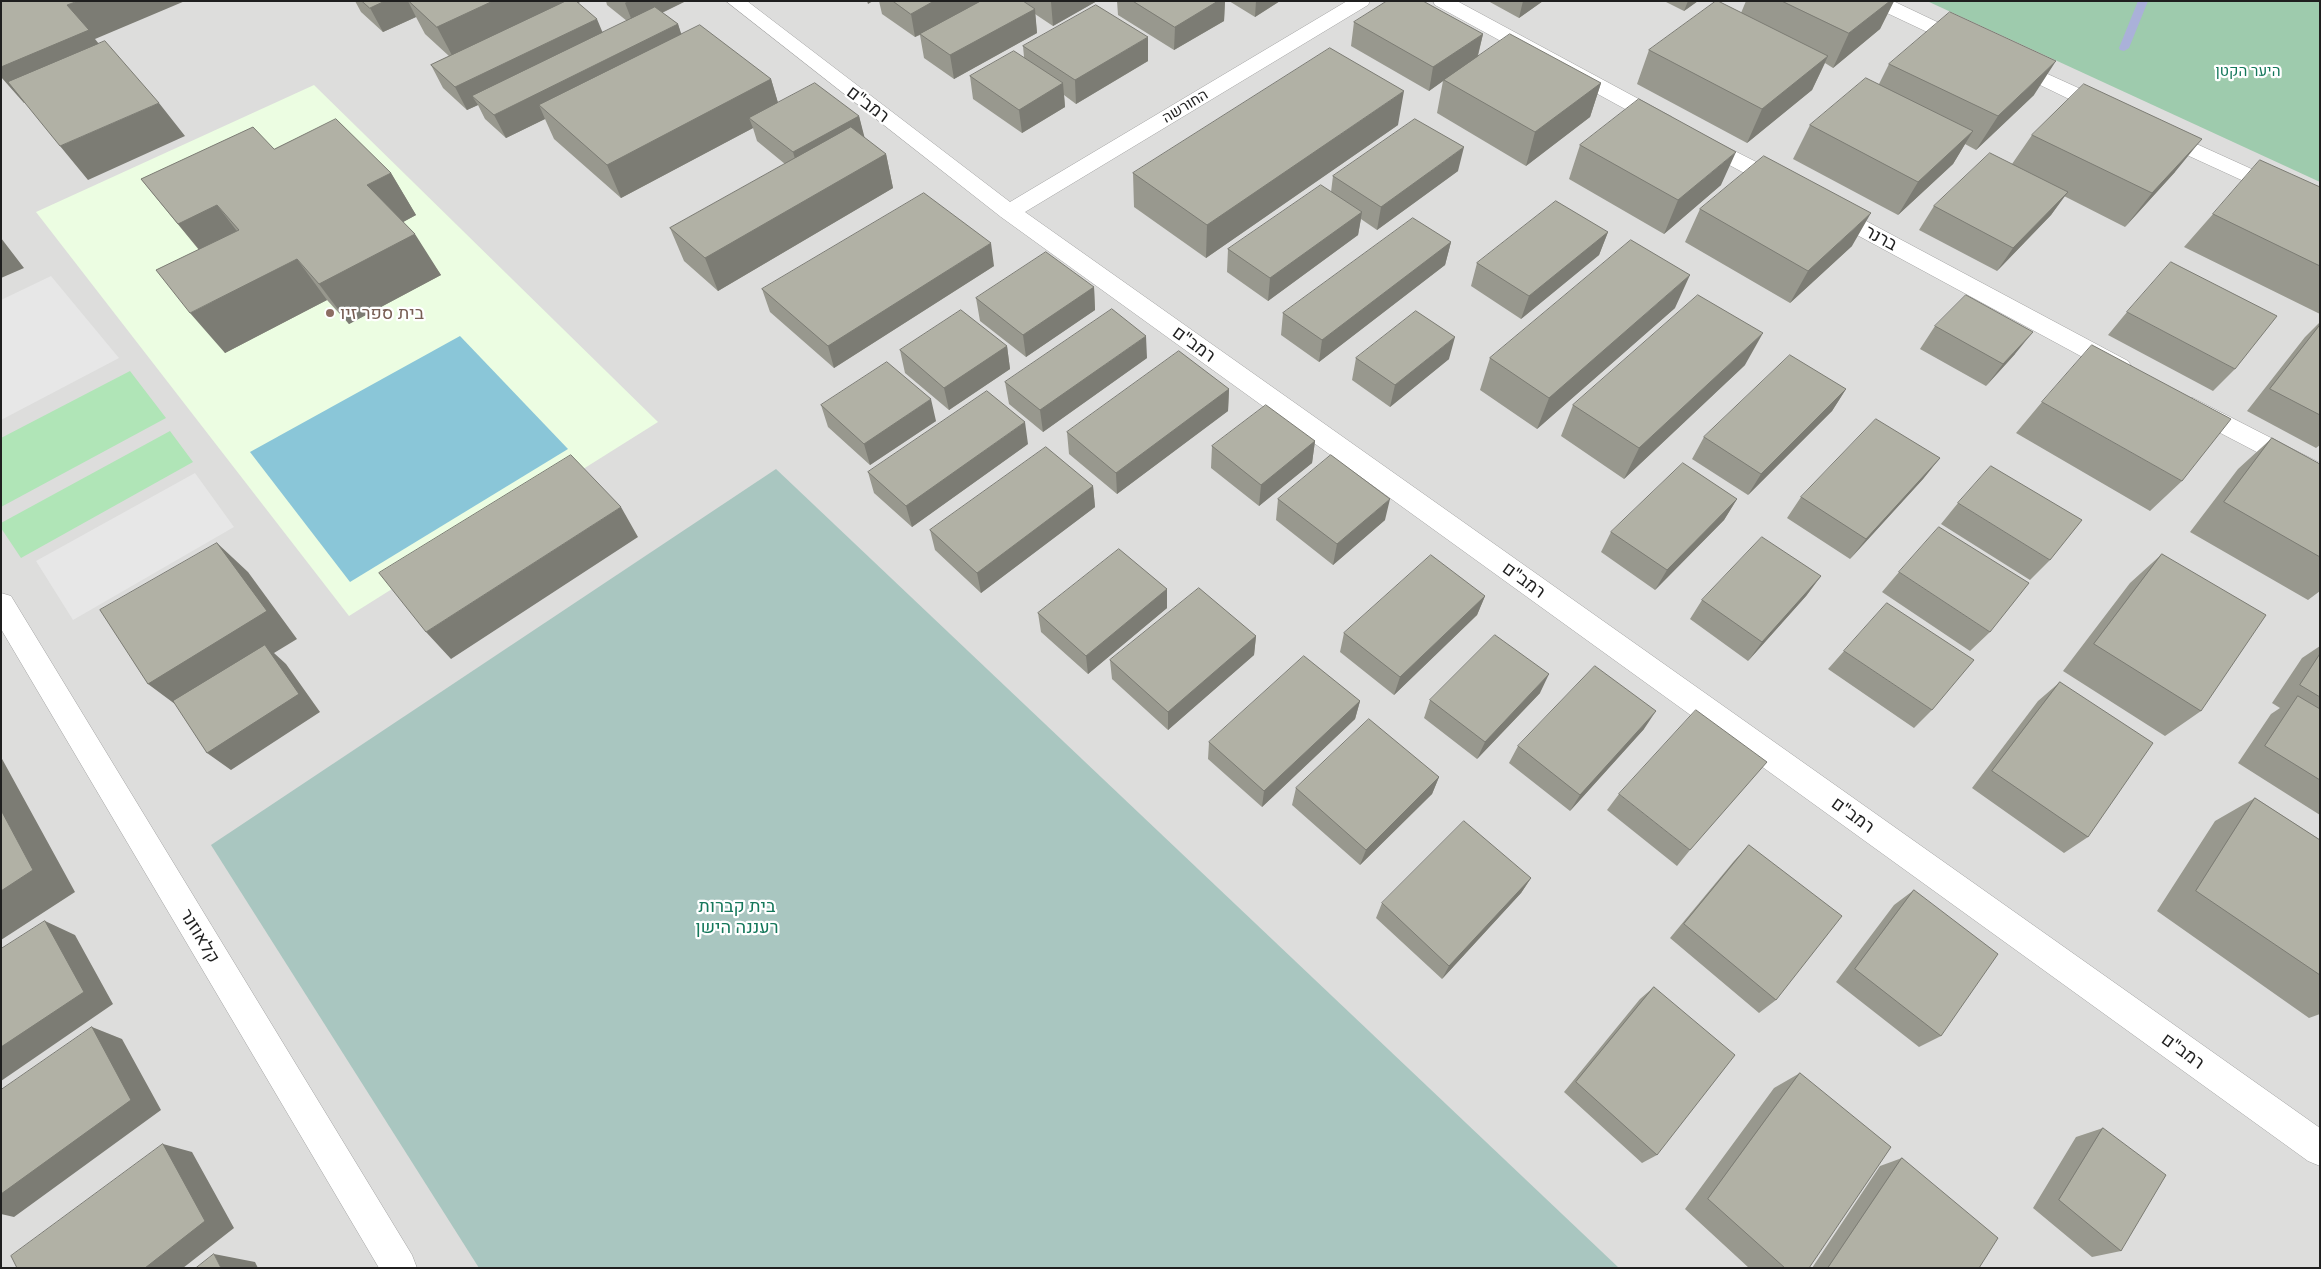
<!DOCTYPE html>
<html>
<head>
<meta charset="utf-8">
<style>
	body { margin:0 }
	#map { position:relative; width:2321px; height:1269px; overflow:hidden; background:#edefe6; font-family:Lato,sans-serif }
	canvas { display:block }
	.frame { position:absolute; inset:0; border:2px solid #1f1f1f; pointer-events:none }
</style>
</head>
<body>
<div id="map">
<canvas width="2321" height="1269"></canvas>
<div class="frame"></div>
</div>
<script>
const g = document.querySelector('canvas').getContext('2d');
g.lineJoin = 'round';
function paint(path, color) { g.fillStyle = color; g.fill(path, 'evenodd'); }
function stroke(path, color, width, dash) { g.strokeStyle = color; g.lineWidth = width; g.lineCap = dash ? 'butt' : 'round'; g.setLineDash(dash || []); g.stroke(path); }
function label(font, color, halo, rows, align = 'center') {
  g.font = font + ' Lato,Heebo,sans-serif'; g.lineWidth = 4.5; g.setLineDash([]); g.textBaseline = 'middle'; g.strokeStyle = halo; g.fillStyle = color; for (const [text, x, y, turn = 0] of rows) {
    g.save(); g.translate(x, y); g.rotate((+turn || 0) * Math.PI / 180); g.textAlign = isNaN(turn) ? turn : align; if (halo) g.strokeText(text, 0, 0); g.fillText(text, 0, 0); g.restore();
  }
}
paint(new Path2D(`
	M1 1H2320V1268H1Z`), '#dddddc');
paint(new Path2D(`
	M314 85 658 422 349 616 36 212Z`), '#ecfde2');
paint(new Path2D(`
	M130 371 166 418 1 507V438Z
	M170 431 193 462 21 558 1 528V523Z`), '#b0e5b7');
paint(new Path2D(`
	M1927 1H2320V182Z`), '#9ecbad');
paint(new Path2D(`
	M776 469 1619 1268H479L211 845Z`), '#a9c6c0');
paint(new Path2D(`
	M460 336 568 449 350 582 250 452Z`), '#8ac6d8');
paint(new Path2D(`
	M51 276 119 358 1 420V300Z
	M195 473 234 527 73 620 36 561Z`), '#e7e7e7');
paint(new Path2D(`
	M2138 1H2148L2129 48 2124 51 2120 50 2119 48Z`), '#aab1d9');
const minor = new Path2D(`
	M726 1H747L1010 202 1347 1H1370L1368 5 1025 212 2320 1128V1166L2308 1161 1001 217Z
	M1868 1H1893L1973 39 1976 43 1973 47 1966 49 1959 47 1870 5Z
	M2010 57 2116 105 2119 110 2116 115 2109 117 2102 115 2003 67 2000 63 2003 59Z
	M2159 127 2320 200V216L2152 139 2149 134 2152 129Z`);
const tertiary = new Path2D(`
	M1433 1H1457L1672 117 1675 122 1672 127 1665 129 1658 127 1435 5Z
	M1701 134 1790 179 1793 184 1790 189 1782 191 1774 189 1694 146 1691 141 1694 136Z
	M1830 204 1838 206 2128 361 2132 367 2128 373 2120 376 2112 373 1822 216 1819 211 1822 206Z
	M2193 398 2320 463V485L2184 414 2181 407 2184 400Z
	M1 593 11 596 412 1255 417 1268H379L1 629Z`);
stroke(minor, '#a3a3a3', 1);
stroke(tertiary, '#a3a3a3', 1);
paint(minor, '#fff');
paint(tertiary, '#fff');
paint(new Path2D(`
	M355 1H582L578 3 603 33 627 21 607 5 606 1H686L662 13 678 24 681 35 771 79 778 103 859 116 864 138 886 154 893 188 718 291 684 261 670 228 785 164 757 141 753 128 621 198 554 139 545 119 506 138 485 119 478 105 467 110 443 88 431 65 449 56 425 34 416 17 383 32 361 12Z
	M879 1H1097L1053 26 1035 14 1037 33 954 79 924 58 920 35 915 37 882 14Z
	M1117 1H1225L1224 21 1174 50 1118 15Z
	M1229 1H1280L1255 17Z
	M1488 1H1543L1519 18Z
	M1664 1H1698L1684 11Z
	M1746 1H1894L1880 29 1833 68 1825 63 1812 90 1747 143 1637 84 1649 50 1741 13Z
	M1354 22 1483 34 1478 56 1601 83 1590 117 1526 166 1437 113 1443 81 1429 91 1351 46Z
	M1023 46 1148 61 1076 104 1064 95 1065 107 1022 133 973 99 970 76 1024 57Z
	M1889 64 2034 95 1976 150 1965 144 1953 164 1898 215 1793 159 1810 125 1879 84Z
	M1398 125 1206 258 1134 207 1133 173Z
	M2032 135 2175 172 2125 227 2064 196 2051 215 1997 271 1919 230 1934 206 2012 164Z
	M1580 145 1721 185 1664 234 1569 179Z
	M274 149 391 173 416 215 403 222 441 275 349 324 327 300 225 353 199 250 141 179Z
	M1458 171 1377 230 1361 219 1358 235 1268 301 1227 272 1228 249 1331 192 1333 176Z
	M2320 187V314L2184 247 2213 214Z
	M1700 209 1852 246 1790 303 1685 242Z
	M1608 232 1599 255 1521 319 1471 286 1477 263Z
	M1451 242 1445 265 1319 362 1281 335 1283 313Z
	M994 266 834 368 770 312 762 289Z
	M1094 287 1095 310 1026 357 980 321 976 298Z
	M1675 308 1537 429 1480 390 1490 358Z
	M2127 312 2235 369 2213 391 2108 335Z
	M2320 322V445L2316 448 2247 411 2305 337Z
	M1935 326 2015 354 1986 386 1920 349Z
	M1007 346 1010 369 949 410 905 373 900 350Z
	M1147 358 1043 432 1009 404 1005 382Z
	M1356 358 1449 359 1390 407 1352 380Z
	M1745 365 1624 479 1561 436 1573 405Z
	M1229 389 1228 411 1117 494 1069 454 1067 432Z
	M1846 389 1832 411 1748 495 1692 459 1704 437Z
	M2042 402 2182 481 2150 511 2016 433Z
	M821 405 936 421 870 465 828 427Z
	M2272 438 2320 464V591L2308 600 2190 532 2238 469Z
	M1315 441 1312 463 1259 506 1211 468 1212 446Z
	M1028 444 912 527 874 493 868 472Z
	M1940 458 1923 479 1850 559 1787 518 1801 497Z
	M1093 486 1095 507 981 593 935 550 930 530Z
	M1278 499 1385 520 1333 565 1276 520Z
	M1737 499 1724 520 1655 590 1601 552 1611 532Z
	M1958 503 2050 560 2030 580 1941 524Z
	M2162 554 2201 711 2165 736 2063 671 2130 583Z
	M1899 572 1990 632 1970 651 1882 592Z
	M1821 576 1806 596 1748 661 1690 619 1702 600Z
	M1167 589V608L1088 674 1041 632 1038 613Z
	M1485 596 1477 615 1394 695 1340 652 1344 633Z
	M1256 636 1254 655 1168 730 1112 679 1110 660Z
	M2320 646V815L2238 763 2271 714 2280 708 2272 703 2302 658Z
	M1844 651 1932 710 1914 728 1828 669Z
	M2060 682 2088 837 2064 853 1972 788 2038 701Z
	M1540 693 1477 759 1424 718 1430 700Z
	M1360 701 1355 719 1262 807 1208 759 1209 742Z
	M1644 729 1570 811 1509 763 1518 746Z
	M1439 777 1432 794 1360 865 1292 805 1296 788Z
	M1619 794 1690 850 1677 866 1607 810Z
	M2255 798 2320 840V1014L2309 1018 2157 911 2215 821Z
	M1749 845 1776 1000 1759 1013 1670 938 1734 861Z
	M1531 878 1521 893 1442 979 1376 918 1382 903Z
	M1914 890 1941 1036 1919 1047 1836 982 1894 905Z
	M1654 987 1657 1155 1642 1163 1564 1092 1640 999Z
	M1800 1073 1809 1268H1749L1685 1209 1774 1088Z
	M2103 1128 2121 1251 2092 1257 2033 1208 2076 1137Z
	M1902 1158 1979 1268H1812L1880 1166Z`), '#98988e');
paint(new Path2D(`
	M78 1H185L95 39 115 64 24 103 1 77V67L67 5Z
	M385 1H408L416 17 383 32 370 8Z
	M493 1H582L455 61 437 27Z
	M628 1H686L634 26 625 3Z
	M867 1H873L868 4Z
	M934 1H982L915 37 911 14Z
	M1052 1H1097L1053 26 1051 2Z
	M1218 1H1225L1224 21 1174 50 1175 27Z
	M1256 1H1280L1255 17Z
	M1523 1H1543L1519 18Z
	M1688 1H1698L1684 11Z
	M1890 1H1894L1880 29 1833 68 1849 33Z
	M1035 9 1037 33 954 79 950 55Z
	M597 19 607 43 472 96 478 105 467 110 455 87Z
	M678 24 686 48 539 105 545 119 506 138 494 115Z
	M1483 34 1477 58 1444 80 1443 81 1429 91 1433 67Z
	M1148 37V61L1076 104 1075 80Z
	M1828 56 1812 90 1747 143 1762 109Z
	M2056 61 2034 95 1976 150 1998 116Z
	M771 79 781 113 749 118 753 128 621 198 607 165Z
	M1063 83 1065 107 1022 133 1019 110Z
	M1601 83 1590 117 1526 166 1535 132Z
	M1404 91 1398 125 1206 258 1207 225Z
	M159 103 185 136 88 180 60 146Z
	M859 116 865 139 800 176 793 152Z
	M1973 131 1953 164 1898 215 1918 182Z
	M2202 139 2175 172 2125 227 2152 193Z
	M1464 147 1458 171 1377 230 1381 207Z
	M1736 152 1721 185 1664 234 1678 200Z
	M886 154 893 188 718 291 705 258Z
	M391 173 416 215 394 227 367 185Z
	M2068 192 2051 215 1997 271 2013 248Z
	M217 205 249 247 212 265 178 224Z
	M1362 212 1358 235 1268 301 1270 278Z
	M1871 213 1852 246 1790 303 1808 271Z
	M1608 232 1599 255 1521 319 1529 296Z
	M415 234 441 275 349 324 319 284Z
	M1 238 24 268 1 278Z
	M1451 242 1445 265 1319 362 1322 340Z
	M991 243 994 266 834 368 828 346Z
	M297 259 327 300 225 353 190 313Z
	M1690 275 1675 308 1537 429 1549 398Z
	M1094 287 1095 310 1026 357 1023 335Z
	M2033 332 2015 354 1986 386 2003 364Z
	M1763 333 1745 365 1624 479 1639 448Z
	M1146 336 1147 358 1043 432 1040 410Z
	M1455 337 1449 359 1390 407 1395 385Z
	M1007 346 1010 369 949 410 944 388Z
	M1229 389 1228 411 1117 494 1116 473Z
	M1846 389 1832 411 1748 495 1761 474Z
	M931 399 936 421 870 465 864 444Z
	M1025 422 1028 444 912 527 906 506Z
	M1315 441 1312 463 1259 506 1261 485Z
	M1940 458 1923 479 1850 559 1866 539Z
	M1093 486 1095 507 981 593 977 573Z
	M1390 499 1385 520 1333 565 1337 544Z
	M1737 499 1724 520 1655 590 1667 570Z
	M621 507 638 537 451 659 426 632Z
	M217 543 248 572 297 639 274 653 286 664 320 712 231 770 207 753 183 710 148 684Z
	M1821 576 1806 596 1748 661 1762 642Z
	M1167 589V608L1088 674 1086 656Z
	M1485 596 1477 615 1394 695 1400 677Z
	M1256 636 1254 655 1168 730V712Z
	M1549 674 1540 693 1477 759 1485 742Z
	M1360 701 1355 719 1262 807 1264 791Z
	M1656 711 1644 729 1570 811 1580 795Z
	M1 757 75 892 1 940Z
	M1439 777 1432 794 1360 865 1366 850Z
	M1531 878 1521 893 1442 979 1449 966Z
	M45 921 75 935 113 1004 1 1081V1047Z
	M92 1027 122 1039 161 1110 14 1217 1 1214V1194Z
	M163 1144 192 1152 234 1228 183 1268H145Z
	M214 1254 255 1262 258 1268H221Z`), '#7c7c74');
const building = new Path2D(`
	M1 1H78L67 5 89 30 1 67Z
	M362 1H385L370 8Z
	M409 1H493L437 27Z
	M566 1H576L597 19 455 87 431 65Z
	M893 1H934L911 14Z
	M981 1H1023L1035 9 950 55 920 34Z
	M1133 1H1218L1175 27Z
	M1387 1H1423L1483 34 1433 67 1354 22Z
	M1716 1H1718L1828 56 1762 109 1649 50Z
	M1782 1H1890L1849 33Z
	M1096 5 1148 37 1075 80 1023 46Z
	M655 7 678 24 494 115 472 96Z
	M1950 12 2056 61 1998 116 1889 64Z
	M700 25 771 79 607 165 539 105Z
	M1510 34 1601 83 1535 132 1444 80Z
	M105 41 159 103 60 146 8 82Z
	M1330 48 1404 91 1207 225 1133 173Z
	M1014 51 1063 83 1019 110 970 76Z
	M1866 78 1973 131 1918 182 1810 125Z
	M815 83 859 116 793 152 749 118Z
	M2084 84 2202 139 2152 193 2032 135Z
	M1639 99 1736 152 1678 200 1580 145Z
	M336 119 391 173 367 185 415 234 319 284 297 259 190 313 156 270 239 230 217 205 178 224 141 179 253 127 274 149Z
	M1415 119 1464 147 1381 207 1333 176Z
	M851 127 886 154 705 258 670 228Z
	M1990 153 2068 192 2013 248 1934 206Z
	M1764 156 1871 213 1808 271 1700 209Z
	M2260 160 2320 187V266L2213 214Z
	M1321 185 1362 212 1270 278 1228 249Z
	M924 193 991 243 828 346 762 289Z
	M1556 201 1608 232 1529 296 1477 263Z
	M1413 218 1451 242 1322 340 1283 313Z
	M1631 240 1690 275 1549 398 1490 358Z
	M1046 252 1094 287 1023 335 976 298Z
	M2171 262 2277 316 2235 369 2127 312Z
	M1698 295 1763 333 1639 448 1573 405Z
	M1966 295 2033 332 2003 364 1935 326Z
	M1112 309 1146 336 1040 410 1005 382Z
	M961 310 1007 346 944 388 900 350Z
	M1416 311 1455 337 1395 385 1356 358Z
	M2320 325V415L2270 389Z
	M2092 345 2231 419 2182 481 2042 402Z
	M1179 351 1229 389 1116 473 1067 432Z
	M1790 355 1846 389 1761 474 1704 437Z
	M887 362 931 399 864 444 821 405Z
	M987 391 1025 422 906 506 868 472Z
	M1266 405 1315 441 1261 485 1212 446Z
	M1876 419 1940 458 1866 539 1801 497Z
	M2272 438 2320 464V557L2224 502Z
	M1046 447 1093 486 977 573 930 530Z
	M571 455 621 507 426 632 379 573Z
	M1331 455 1390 499 1337 544 1278 499Z
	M1683 463 1737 499 1667 570 1611 532Z
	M1991 466 2082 520 2050 560 1958 503Z
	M1939 527 2029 583 1990 632 1899 572Z
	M1762 537 1821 576 1762 642 1702 600Z
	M217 543 267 611 148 684 100 610Z
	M1119 549 1167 589 1086 656 1038 613Z
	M2162 554 2266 615 2201 711 2094 644Z
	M1431 555 1485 596 1400 677 1344 633Z
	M1199 588 1256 636 1168 712 1110 660Z
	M1887 603 1974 660 1932 710 1844 651Z
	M1495 635 1549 674 1485 742 1430 700Z
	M265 645 299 694 207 753 173 701Z
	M2320 654V697L2300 685Z
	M1304 656 1360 701 1264 791 1209 742Z
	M1595 666 1656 711 1580 795 1518 746Z
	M2060 682 2153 743 2088 837 1992 771Z
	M2298 696 2320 709V780L2265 746Z
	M1696 710 1767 762 1690 850 1619 794Z
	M1369 719 1439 777 1366 850 1296 788Z
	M2255 798 2320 840V975L2196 891Z
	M1 810 33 870 1 891Z
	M1464 821 1531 878 1449 966 1382 903Z
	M1749 845 1842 916 1776 1000 1684 924Z
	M1914 890 1998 954 1941 1036 1855 969Z
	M45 921 84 992 1 1047V949Z
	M1654 987 1735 1055 1657 1155 1576 1082Z
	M92 1027 131 1100 1 1194V1090Z
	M1800 1073 1891 1147 1809 1268H1785L1708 1199Z
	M2103 1128 2166 1175 2121 1251 2059 1200Z
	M163 1144 205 1221 145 1268H17L11 1256Z
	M1902 1158 1998 1238 1979 1268H1828Z
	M214 1254 221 1268H196Z`);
paint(building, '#b1b1a5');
stroke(building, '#7c7c74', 1);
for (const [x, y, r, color] of [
	[330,313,5,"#8d6e63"]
]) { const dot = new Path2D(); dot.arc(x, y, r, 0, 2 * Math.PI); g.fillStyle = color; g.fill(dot); stroke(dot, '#fff', 2); }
label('15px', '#14775a', '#fff', [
	["היער הקטן",2248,71]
]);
label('15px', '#1f1f1f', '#fff', [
	["החורשה",1185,106,-31]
]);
label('18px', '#1f1f1f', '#fff', [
	["רמב\"ם",868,104,37],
	["ברנר",1881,238,28],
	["רמב\"ם",1194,344,36],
	["רמב\"ם",1524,580,36],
	["רמב\"ם",1853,815,36],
	["קלאוזנר",200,936,59],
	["רמב\"ם",2183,1051,36]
]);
label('18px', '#785e54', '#fff', [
	["בית ספר זיו",340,313]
], 'left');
label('18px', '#14775a', '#fff', [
	["בית קברות",737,906],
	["רעננה הישן",737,927]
]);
</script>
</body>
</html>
